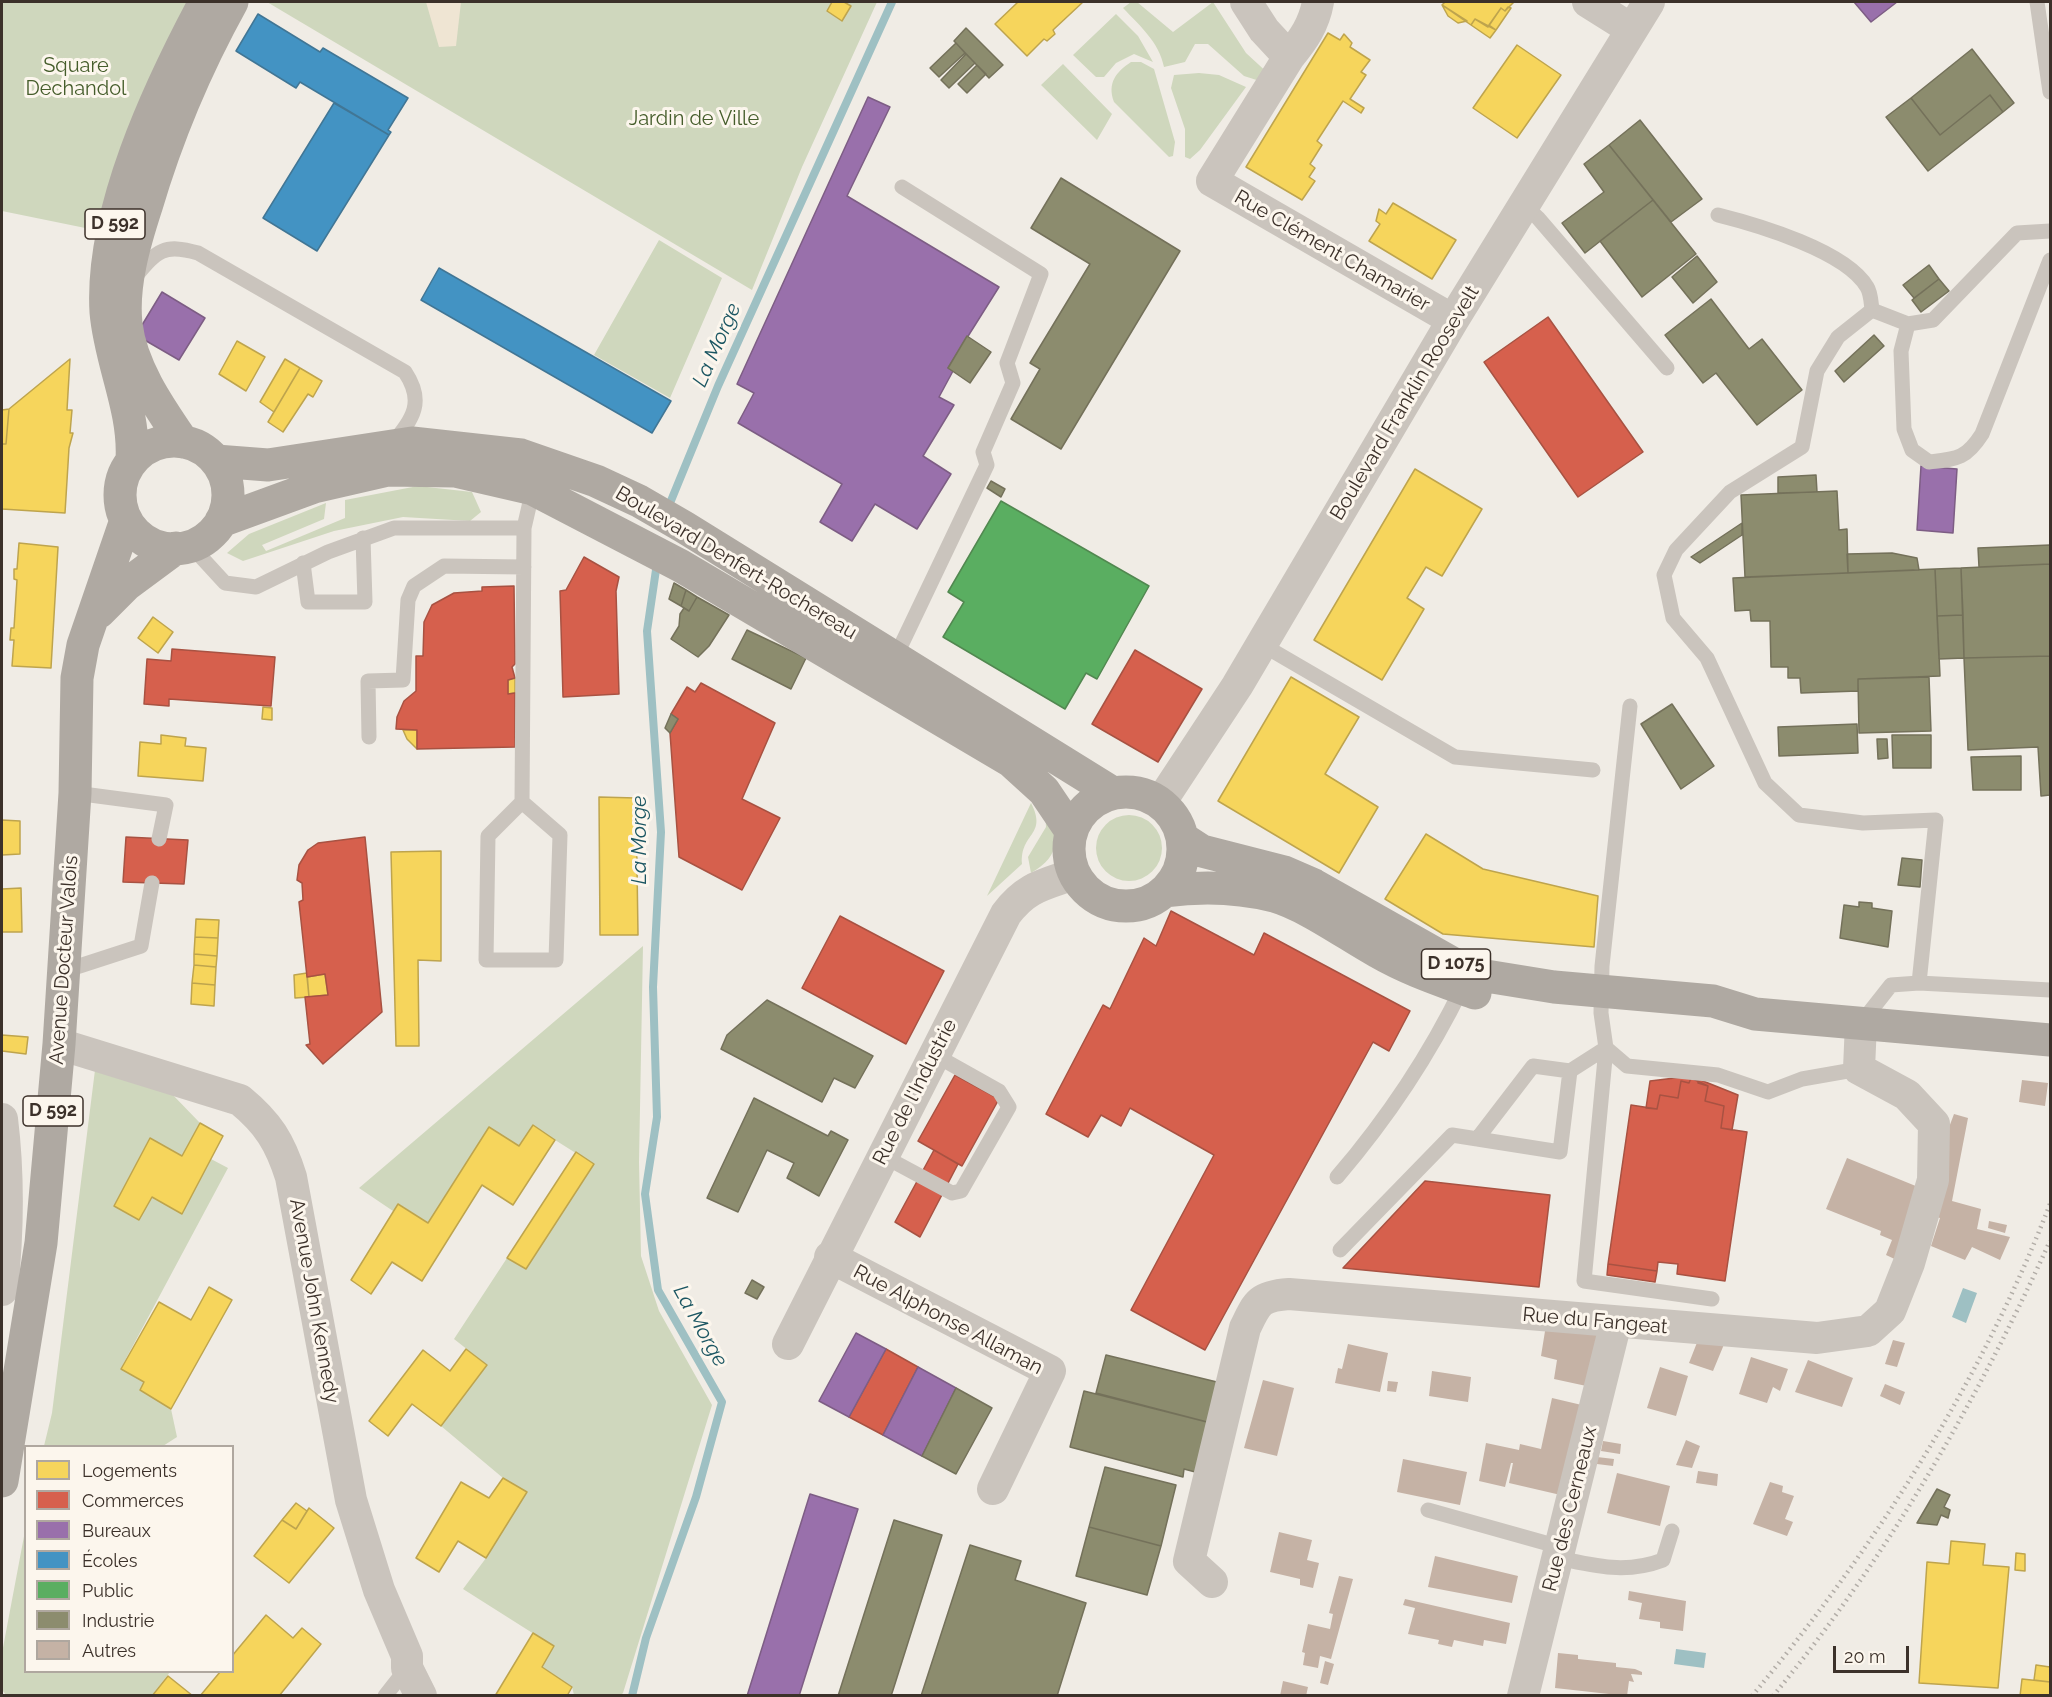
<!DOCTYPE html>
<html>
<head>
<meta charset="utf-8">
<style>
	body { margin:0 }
	#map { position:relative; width:2052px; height:1697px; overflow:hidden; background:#f0ece5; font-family:Raleway,sans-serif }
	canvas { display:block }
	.frame { position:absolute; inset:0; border:3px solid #3c312a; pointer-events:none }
	.legend { position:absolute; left:24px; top:1445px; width:210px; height:228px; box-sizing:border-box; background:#fcf6ed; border:2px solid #afa79f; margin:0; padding:8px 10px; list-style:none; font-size:18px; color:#3c312a }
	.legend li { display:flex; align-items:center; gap:12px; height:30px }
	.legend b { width:30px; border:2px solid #afa79f }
	.scale { position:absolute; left:1833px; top:1646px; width:76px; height:27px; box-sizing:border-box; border:3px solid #3c312a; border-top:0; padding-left:8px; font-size:18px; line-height:21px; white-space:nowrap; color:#3c312a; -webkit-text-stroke:4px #fcf6ed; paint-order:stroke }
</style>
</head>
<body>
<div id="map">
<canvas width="2052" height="1697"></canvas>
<div class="frame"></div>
<ul class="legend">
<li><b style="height:16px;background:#f6d55c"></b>Logements</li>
<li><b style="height:16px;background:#d6604d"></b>Commerces</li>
<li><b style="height:16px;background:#9970ab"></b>Bureaux</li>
<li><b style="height:16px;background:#4393c3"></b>Écoles</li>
<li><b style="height:16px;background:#5aae61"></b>Public</li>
<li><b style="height:16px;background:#8c8c6e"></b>Industrie</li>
<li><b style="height:16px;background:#c5b2a5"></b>Autres</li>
</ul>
<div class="scale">20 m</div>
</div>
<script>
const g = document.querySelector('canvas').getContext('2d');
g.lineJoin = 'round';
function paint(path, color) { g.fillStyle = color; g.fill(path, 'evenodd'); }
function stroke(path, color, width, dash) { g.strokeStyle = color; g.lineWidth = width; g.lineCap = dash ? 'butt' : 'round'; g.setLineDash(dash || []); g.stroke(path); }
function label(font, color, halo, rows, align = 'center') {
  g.font = font + ' Raleway,sans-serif'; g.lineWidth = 6; g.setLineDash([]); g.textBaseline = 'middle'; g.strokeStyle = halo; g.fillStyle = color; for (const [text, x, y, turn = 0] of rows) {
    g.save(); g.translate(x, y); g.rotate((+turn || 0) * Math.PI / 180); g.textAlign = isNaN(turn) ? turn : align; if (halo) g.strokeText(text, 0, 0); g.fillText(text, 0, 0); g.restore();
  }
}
paint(new Path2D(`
	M2 2H195L100 231 2 211Z
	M267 2H877L802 167 752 290Z
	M1131 2H1137L1173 32 1213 2 1246 53 1271 76 1266 83 1244 76 1208 44H1195L1185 62 1164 67C1159 42 1140 26 1123 8Z
	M1116 14 1138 36 1153 62 1134 54 1116 63 1104 77H1096L1073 55Z
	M1131 62H1141L1154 69 1175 142 1173 156 1169 157 1114 102C1107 83 1116 72 1131 62Z
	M1063 64 1112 114 1097 140 1041 85Z
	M1199 73 1219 75 1246 87 1200 150 1190 159 1185 157V129L1171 88 1174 75Z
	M659 240 722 278 670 398 594 355Z
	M418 486 472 492 481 512 470 521 403 517 334 531 243 561 227 553 249 534 326 503 324 519 262 545 266 551 345 518V500Z
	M1031 803C1048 836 1020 832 1022 864L987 896Z
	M1045 807C1058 837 1063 854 1031 873L1028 857 1046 827Z
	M1096 848a33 33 0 1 1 66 0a33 33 0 1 1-66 0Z
	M643 946 639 1162 641 1256 659 1311 712 1405 623 1693 621 1695H574L572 1687 542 1667 553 1646 463 1589 486 1558 526 1492 503 1478 441 1426 487 1365 454 1339 507 1258 526 1269 593 1164 533 1126 519 1146 489 1127 428 1223 399 1204 393 1211 359 1188Z
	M95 1070 171 1093 200 1123 182 1156 149 1139 114 1206 138 1220 152 1197 182 1214 211 1159 228 1168 121 1368 144 1382 140 1390 171 1409 177 1437 163 1446H44L52 1413Z
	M25 1531 26 1672H170L152 1695 7 1696 2 1690V1653Z`), '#cfd7bd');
paint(new Path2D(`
	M426 2H461L456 46 439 47Z`), '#efe5d3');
paint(new Path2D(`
	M1963 1288 1977 1293 1966 1323 1952 1317Z
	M1676 1649 1706 1653 1704 1668 1674 1664Z`), '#9ec0c3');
const homes = new Path2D(`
	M832 2H844L851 6 842 21 827 11Z
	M1018 2H1083L1053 30 1055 34 1047 41 1044 39 1027 56 995 24Z
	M1445 2H1514L1505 11 1501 8 1488 27 1475 19 1471 25 1442 5Z
	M1442 5 1467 21 1458 23 1448 16Z
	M1508 7 1511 8 1496 30 1489 25 1501 8 1505 11Z
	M1475 19 1496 30 1490 38 1471 25Z
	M1328 33 1340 40 1344 34 1352 43 1350 47 1370 60 1361 72 1366 75 1350 99 1364 108 1361 113 1343 101 1317 141 1322 145 1310 164 1315 168 1309 177 1315 181 1302 200 1246 167Z
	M1517 45 1561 75 1517 138 1473 108Z
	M1393 203 1456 240 1432 279 1369 241 1380 224 1376 221 1379 209 1386 214Z
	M237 341 265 357 246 391 219 374Z
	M70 359 67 410H72L70 433H73L69 448 65 513 2 509V444H6L9 409Z
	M285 359 300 368 274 412 260 402Z
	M300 368 322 381 313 397 308 394 283 432 268 422Z
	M9 409 6 444H2V410Z
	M1415 469 1482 509 1442 576 1426 567 1407 598 1424 609 1382 680 1314 640Z
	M19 543 58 547 51 668 12 666 14 640H10L11 628H14L17 580 14 579V569H17Z
	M153 617 173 632 158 653 138 638Z
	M1291 677 1359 717 1325 774 1378 807 1339 873 1218 801Z
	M515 678V693L508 694V680Z
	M263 707 272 708V720L262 719Z
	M403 730H417V749L407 739Z
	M161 735 186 738 185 746 206 748 203 781 138 776 140 742 161 744Z
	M599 797 636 798 638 935H600Z
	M2 820 20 821V854L2 855Z
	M1426 834 1483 869 1598 896 1594 947 1443 934 1385 899Z
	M441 851V961L418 960 419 1046H396L391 852Z
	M21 888 22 932H2V889Z
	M196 919 219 920 218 938 195 937Z
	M195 937 218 938 217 956 194 954Z
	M194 954 217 956 216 967 194 965Z
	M194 965 216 967 215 985 192 983Z
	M307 973 309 997 295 998 294 975Z
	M325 974 328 995 309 997 307 977Z
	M192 983 215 985 214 1006 191 1004Z
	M2 1035 28 1037 26 1054 2 1051Z
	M200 1123 223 1136 182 1214 152 1197 139 1220 114 1206 150 1138 182 1156Z
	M533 1125 555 1140 513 1205 482 1185 422 1281 392 1262 371 1294 351 1280 398 1204 428 1223 489 1127 519 1146Z
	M576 1152 594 1164 526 1269 507 1258Z
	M209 1287 232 1300 171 1409 140 1390 144 1382 121 1369 159 1302 191 1320Z
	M466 1349 487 1365 441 1426 412 1404 388 1436 369 1421 423 1350 450 1371Z
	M503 1478 527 1492 486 1558 458 1541 439 1572 416 1558 461 1482 489 1498Z
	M296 1503 307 1511 296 1529 282 1520Z
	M309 1508 334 1528 289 1583 254 1556 282 1520 296 1529Z
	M1951 1541 1985 1544 1983 1565 2009 1567 1998 1688 1919 1683 1927 1562 1949 1564Z
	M2016 1553 2025 1554V1571L2015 1570Z
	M266 1615 293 1638 302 1628 321 1644 279 1696H200L220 1672H232V1656Z
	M533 1633 554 1646 542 1667 572 1687 567 1696H495Z
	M2036 1665 2050 1667V1682L2034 1680Z
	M168 1676 193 1696H152Z
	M2022 1679 2050 1682V1696H2020Z`);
paint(homes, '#f6d55c');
stroke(homes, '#bea44d', 1.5);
const shops = new Path2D(`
	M1548 317 1643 452 1578 497 1484 362Z
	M584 557 619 577 616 591 619 694 563 697 560 591 566 590Z
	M514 586 515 664 512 667 515 678 508 680V694L515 693V747L417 749V730L396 729 397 717 404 701 416 691V656H423L424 622 432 605 454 593 482 591V587Z
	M172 649 275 657 271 706 169 699V706L144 704 147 659 171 661Z
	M1135 650 1202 689 1158 762 1092 724Z
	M701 683 775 723 742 799 780 818 742 890 679 857 670 733 678 719 671 714 687 687 695 692Z
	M126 837 188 840 184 884 123 882Z
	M365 837 382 1012 323 1064 306 1045 310 1044 305 997 328 995 325 974 307 977 299 902 303 900 302 883 297 880 299 865 308 850 318 843Z
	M1171 911 1254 955 1264 933 1410 1011 1389 1051 1373 1042 1205 1350 1131 1310 1214 1155 1130 1108 1121 1126 1101 1115 1088 1137 1046 1114 1103 1005 1110 1009 1144 938 1156 946Z
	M840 916 944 971 906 1044 802 988Z
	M955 1075 999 1099 962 1166 918 1141Z
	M1683 1077 1691 1078 1689 1083 1681 1081 1678 1098 1660 1095 1657 1109 1646 1108 1650 1081Z
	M1691 1078 1708 1086 1705 1101 1724 1106 1721 1128 1747 1132 1725 1281 1677 1274 1678 1264 1658 1262 1657 1271 1608 1264 1631 1105 1657 1109 1660 1095 1678 1098 1681 1081 1689 1083Z
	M1698 1079 1738 1095 1732 1130 1721 1128 1724 1106 1705 1101 1708 1086 1698 1083Z
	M934 1150 958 1164 920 1237 895 1222Z
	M1425 1181 1550 1195 1539 1287 1343 1268Z
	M1608 1264 1657 1271 1655 1282 1607 1275Z
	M886 1349 918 1367 883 1435 849 1417Z`);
paint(shops, '#d6604d');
stroke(shops, '#a85242', 1.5);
const offices = new Path2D(`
	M1854 2H1897L1871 22Z
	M868 97 890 107 847 196 999 287 948 368 953 371 939 397 954 405 923 456 951 474 917 529 875 504 852 541 820 522 842 484 738 423 754 393 737 384Z
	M162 292 205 318 179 360 136 335Z
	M1921 466 1957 469 1953 533 1917 530Z
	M856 1333 886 1349 849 1417 819 1401Z
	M918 1367 956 1388 922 1456 883 1435Z
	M810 1494 858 1509 799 1696H747Z`);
paint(offices, '#9970ab');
stroke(offices, '#7d5d84', 1.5);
const schools = new Path2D(`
	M258 14 320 52 323 48 408 98 388 130 391 132 389 135 300 82 296 88 236 51Z
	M334 103 389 135 317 251 263 218Z
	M439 268 671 401 652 433 421 300Z`);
paint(schools, '#4393c3');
stroke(schools, '#417695', 1.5);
const public = new Path2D(`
	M1001 501 1149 586 1097 679 1086 673 1065 709 943 637 964 602 948 592Z`);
paint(public, '#5aae61');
stroke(public, '#518850', 1.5);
const industry = new Path2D(`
	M966 28 1003 65 989 78 954 41Z
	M956 43 965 53 939 77 930 68Z
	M1972 49 2014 103 2003 112 1990 95 1940 135 1911 98Z
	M966 54 975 63 949 88 941 80Z
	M977 65 986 74 967 93 958 84Z
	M1990 95 2003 112 1928 171 1886 117 1911 98 1940 135Z
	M1640 120 1702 199 1671 222 1609 145Z
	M1609 145 1653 200 1585 253 1562 223 1604 192 1584 164Z
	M1061 178 1180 251 1061 449 1011 419 1040 369 1030 363 1090 264 1031 228Z
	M1653 200 1696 254 1642 297 1600 241Z
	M1697 256 1717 282 1693 303 1672 277Z
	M1929 265 1939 279 1914 298 1903 285Z
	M1939 279 1949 291 1921 312 1912 300Z
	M1711 299 1749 349 1762 339 1802 390 1757 425 1716 373 1703 383 1665 335Z
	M1874 335 1884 346 1844 382 1835 371Z
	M967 336 991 352 970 383 948 368Z
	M1816 475 1817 492 1778 493V477Z
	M991 481 1005 489 1001 497 987 488Z
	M1837 491 1839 530 1847 529 1848 573 1745 577 1741 495Z
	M1742 523V535L1700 563 1691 557Z
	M2050 545V564L1979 567 1978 548Z
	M1892 553 1917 558 1919 570 1848 573 1847 554Z
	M2050 564V656L1964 658 1961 568Z
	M1961 568 1963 615 1937 616 1935 569Z
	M1935 569 1940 676 1858 679V691L1801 693 1800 678H1788V667H1771L1770 621H1751L1750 610 1735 611 1733 578Z
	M674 583 686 590 681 606 669 599Z
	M686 590 697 597 689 611 681 606Z
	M697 597 729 615 709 646 698 657 671 639 679 626 680 614 684 608 689 611Z
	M1963 615 1964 658 1939 659 1937 616Z
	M747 630 806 658 791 689 732 659Z
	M2050 656V795L2041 796 2038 747 1968 750 1964 658Z
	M1929 677 1931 731 1859 733 1858 679Z
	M1672 704 1714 766 1681 789 1641 724Z
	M671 714 678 719 670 733 665 728Z
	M1857 724 1858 753 1779 756 1778 727Z
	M1892 735H1931V768H1893Z
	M1877 739H1887L1888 758 1878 759Z
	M2021 756V790H1973L1971 757Z
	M1902 858 1922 860 1920 887 1898 885Z
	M1859 902 1872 903V908L1892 911 1888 947 1840 938 1844 905 1859 907Z
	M767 1000 873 1056 855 1088 834 1078 822 1102 721 1049 727 1035Z
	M754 1098 828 1136 831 1131 848 1140 819 1196 787 1178 794 1163 767 1150 738 1212 707 1198Z
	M752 1280 764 1287 757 1299 745 1293Z
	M1106 1355 1221 1383 1211 1423 1096 1393Z
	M956 1388 992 1408 956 1474 922 1456Z
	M1084 1391 1211 1423 1199 1473 1184 1469 1183 1477 1070 1447Z
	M1105 1467 1176 1485 1161 1546 1089 1527Z
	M1937 1489 1950 1495 1944 1507 1950 1510 1948 1518 1941 1515 1937 1525 1917 1523Z
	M894 1520 942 1535 893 1690 891 1696H838Z
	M1089 1527 1161 1546 1147 1595 1076 1576Z
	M970 1545 1021 1561 1015 1580 1086 1603 1057 1696H921Z`);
paint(industry, '#8c8c6e');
stroke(industry, '#74715a', 1.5);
stroke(new Path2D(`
	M668 508 718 386 892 2
	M632 1696 646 1638 696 1497 722 1402 658 1290 645 1194 657 1117 653 987 661 832 647 631 657 563`), '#9ec0c3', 8);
paint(new Path2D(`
	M2022 1080 2048 1083 2045 1106 2019 1102Z
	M1954 1114 1968 1118 1952 1201 1981 1209 1977 1229 2010 1237 2000 1260 1972 1247 1965 1260 1931 1246 1940 1218 1937 1217 1948 1130Z
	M1847 1158 1928 1191 1901 1262 1886 1255 1892 1240 1880 1235 1881 1231 1826 1209Z
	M1989 1221 2007 1225 2005 1233 1988 1228Z
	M1546 1325 1603 1331 1591 1387 1554 1379 1557 1360 1541 1356Z
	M1698 1340 1725 1342 1713 1371 1689 1363Z
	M1893 1340 1905 1343 1897 1367 1885 1364Z
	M1348 1344 1388 1353 1380 1392 1335 1383 1338 1368 1342 1369Z
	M1751 1357 1788 1369 1780 1391 1773 1387 1767 1403 1739 1394Z
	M1808 1360 1853 1378 1842 1407 1795 1392Z
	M1660 1367 1688 1376 1676 1416 1647 1408Z
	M1432 1371 1471 1377 1468 1402 1429 1396Z
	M1263 1380 1294 1388 1277 1456 1244 1448Z
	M1388 1381 1398 1382 1396 1392 1387 1391Z
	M1885 1384 1905 1392 1900 1405 1880 1396Z
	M1552 1398 1586 1406 1565 1496 1509 1483 1513 1463H1511L1505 1487 1479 1481 1486 1443 1519 1450 1520 1444 1541 1449Z
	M1686 1440 1700 1446 1692 1468 1676 1465Z
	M1603 1441 1621 1444 1620 1454 1601 1451Z
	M1597 1457 1614 1459 1613 1466 1597 1464Z
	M1403 1459 1467 1472 1460 1505 1397 1492Z
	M1698 1471 1718 1474 1717 1486 1696 1483Z
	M1617 1473 1670 1486 1660 1526 1607 1513Z
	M1770 1482 1783 1486 1782 1492 1794 1496 1785 1519 1793 1522 1787 1536 1753 1524Z
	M1279 1532 1312 1540 1307 1560 1319 1563 1313 1588 1300 1585V1579L1270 1572Z
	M1435 1556 1518 1576 1512 1603 1428 1587Z
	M1339 1576 1353 1579 1331 1659 1320 1656 1318 1668 1303 1665 1305 1653 1302 1652 1308 1624 1330 1629 1333 1614 1329 1613Z
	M1629 1591 1686 1601 1683 1631 1660 1628V1622L1639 1619 1642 1603 1628 1600Z
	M1405 1599 1510 1623 1506 1644 1484 1640 1483 1646 1454 1640 1452 1647 1438 1644 1439 1640 1408 1634 1415 1608 1403 1605Z
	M1558 1653 1578 1655V1659L1616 1663V1667L1635 1669 1642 1672V1675L1631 1674 1634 1682 1629 1681 1627 1696 1555 1688Z
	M1325 1661 1334 1664 1328 1685 1320 1683Z
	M1283 1681 1308 1687 1306 1696H1280Z`), '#c5b2a5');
stroke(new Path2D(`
	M2037 2 2050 92
	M1524 205 1538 218 1667 368
	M1718 215C1758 225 1846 251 1867 287 1871 293 1871 303 1872 310
	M2050 231 2017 233 1933 320 1908 324 1901 351 1904 429 1912 450 1929 462C1957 459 1966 459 1982 434L2050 260
	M135 277C157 251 163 243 198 253L405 372C425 402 413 418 393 443
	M1908 324 1872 310 1838 337 1817 371 1802 447 1730 492 1676 550 1664 575 1673 618 1707 658 1765 783 1799 815 1863 823 1936 820 1919 983
	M191 546 225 583 256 587 328 552 394 528H524
	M303 563 308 602H365L363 538
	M1261 644 1455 757 1593 770
	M895 658 987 465 983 452 1013 383 1007 363 1041 274 902 187
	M1630 706 1602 966 1601 1013 1606 1048 1584 1281 1712 1299
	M369 737 368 681 403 680 408 600 414 586 444 566 524 567
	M75 793 166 805 159 839
	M522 802 560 835 556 960H486L488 836 522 802 524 528 533 489
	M64 971 141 946 152 883
	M1861 1023 1891 985 1919 983 2050 990
	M1606 1048 1627 1066 1718 1075 1768 1092 1802 1079 1859 1069
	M1477 1139 1533 1066 1570 1071
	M883 1156 952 1193 961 1191 1009 1107 999 1091 933 1054
	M1337 1177C1386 1120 1430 1054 1463 986
	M1340 1250 1452 1135 1560 1152 1570 1071 1606 1048
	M1428 1510 1560 1547
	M1558 1558C1594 1566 1627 1574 1663 1560L1672 1531
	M385 1696 407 1668`), '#cac4bd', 15);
stroke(new Path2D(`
	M1246 2 1264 30 1289 57C1304 39 1314 24 1318 2
	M1588 2 1631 29
	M1289 57 1212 181 1453 320
	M1160 803 1237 686 1453 320 1649 2
	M59 1044 240 1100C268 1123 280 1142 291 1177L351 1500 379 1590 407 1656V1668L421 1696
	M2 1119C9 1176 8 1233 2 1290
	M830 1257 1050 1371 993 1489
	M788 1344 1006 914C1026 887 1043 885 1074 874
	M1212 1582 1189 1561 1245 1328C1257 1303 1259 1296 1289 1294L1817 1338 1868 1331 1890 1311 1909 1263 1933 1180 1934 1124 1907 1095 1859 1069 1861 1023
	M1523 1696 1616 1322`), '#cac4bd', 32);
stroke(new Path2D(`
	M120 495a54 54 0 1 1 108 0a54 54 0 1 1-108 0Z
	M183 442C159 407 131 367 126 324 122 285 134 244 146 207 167 136 196 67 232 2
	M132 460C135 409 110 362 106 312 100 213 159 88 205 2
	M216 461 268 465 412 443 521 455 596 481 639 501 684 527 1113 793
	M221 521 314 487 388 470 455 471 533 489 681 566 1011 761 1044 791 1071 831
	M99 612 126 585 176 548
	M1069 849a57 57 0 1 1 114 0a57 57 0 1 1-114 0Z
	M1182 838 1202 851 1284 872 1314 885 1454 964 1486 976 1554 987 1713 1001 1755 1014 2050 1040
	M1165 891C1201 886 1238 887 1274 896 1308 906 1347 935 1378 952 1409 970 1443 981 1475 993
	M2 1481 41 1243 59 1044 75 793 77 678 83 645 126 520`), '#afa9a2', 33);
stroke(new Path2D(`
	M1752 1696C1874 1549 1981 1382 2050 1204
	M1773 1696C1887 1558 1976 1403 2050 1241`), '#b2ada7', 4.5, [1.5, 4.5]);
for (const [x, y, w] of [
	[115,224,60],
	[1456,964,69],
	[53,1111,60]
]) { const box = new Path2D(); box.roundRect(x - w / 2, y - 15, w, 30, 4.5); g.fillStyle = '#fcf6ed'; g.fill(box); stroke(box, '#3c312a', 1.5); }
label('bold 18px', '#3c312a', null, [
	["D 592",115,224],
	["D 1075",1456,964],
	["D 592",53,1111]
]);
label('20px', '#455d2b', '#fcf6ed', [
	["Square",76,66],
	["Dechandol",76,89],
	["Jardin de Ville",694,119]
]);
label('20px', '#3c312a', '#fcf6ed', [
	["Rue Clément Chamarier",1332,251,30],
	["Boulevard Franklin Roosevelt",1405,403,-59],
	["Boulevard Denfert-Rochereau",736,563,31],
	["Avenue Docteur Valois",64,960,-86],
	["Rue de l'Industrie",915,1092,-63],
	["Avenue John Kennedy",314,1301,80],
	["Rue Alphonse Allaman",948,1320,28],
	["Rue du Fangeat",1595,1321,5],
	["Rue des Cerneaux",1570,1509,-76]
]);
label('italic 21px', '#1b5662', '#fcf6ed', [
	["La Morge",717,345,-66],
	["La Morge",640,840,-90],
	["La Morge",700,1326,61]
]);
</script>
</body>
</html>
